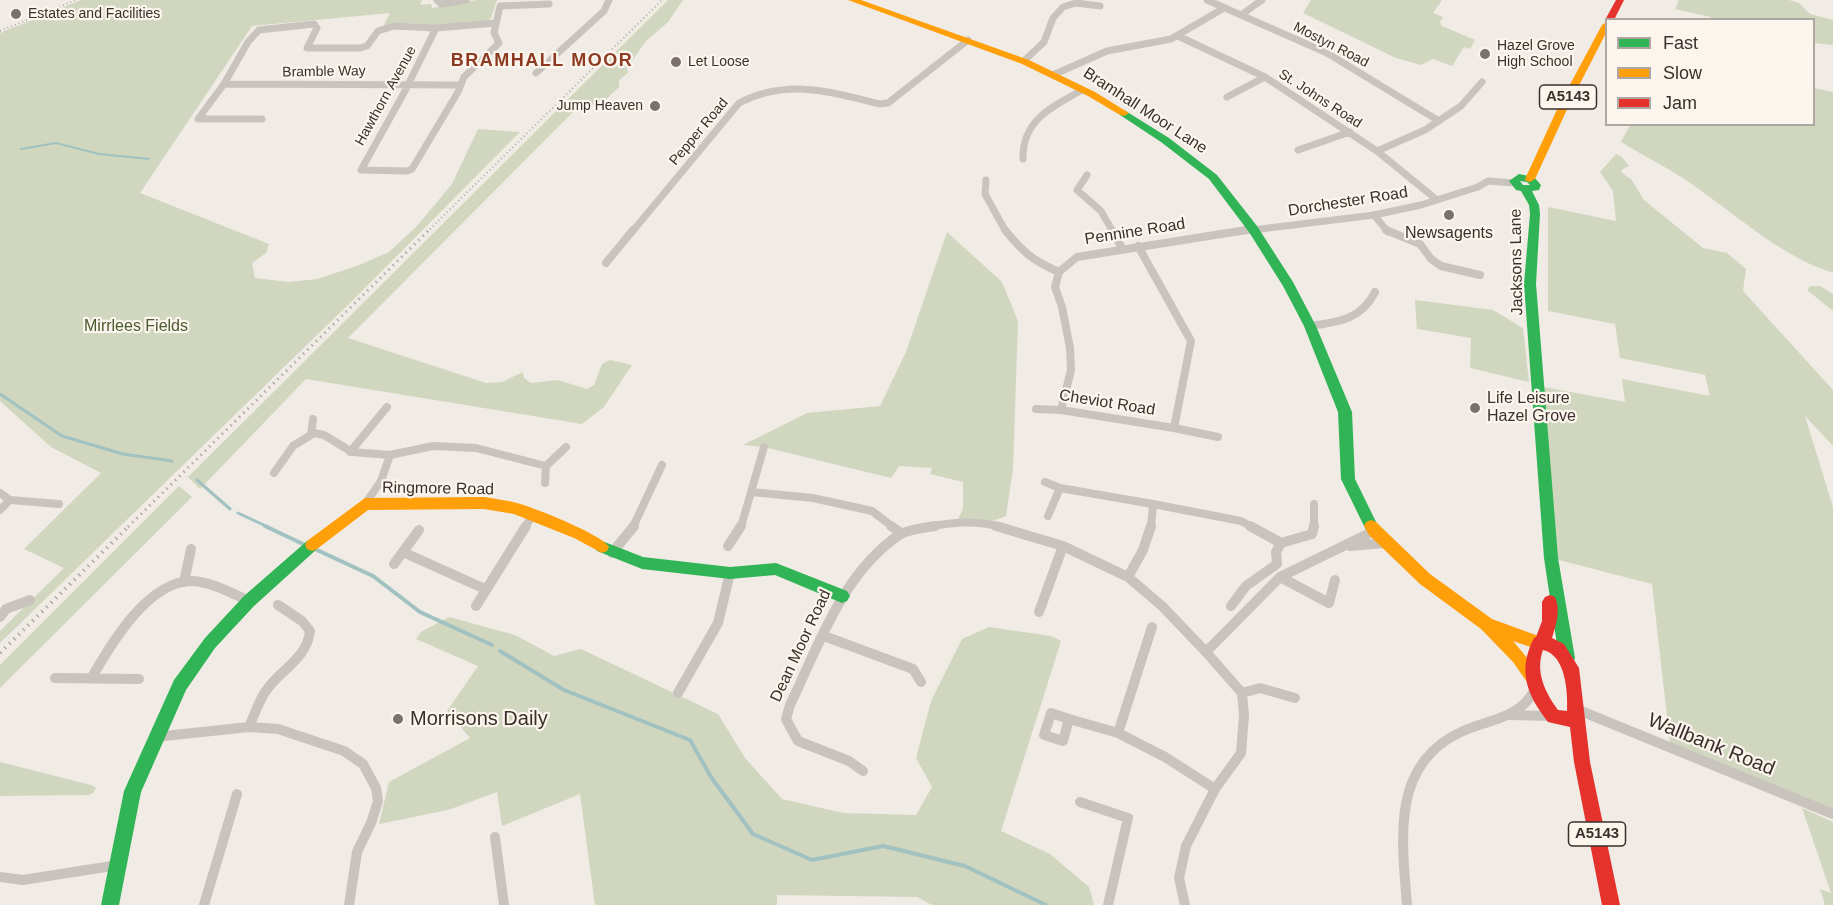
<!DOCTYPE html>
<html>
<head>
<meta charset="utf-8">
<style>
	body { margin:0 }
	#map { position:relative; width:1833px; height:905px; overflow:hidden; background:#f0ebe5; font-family:Helvetica,sans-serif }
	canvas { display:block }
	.legend { position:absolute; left:1605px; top:18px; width:210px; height:108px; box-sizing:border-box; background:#fbf5ee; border:2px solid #aea6a0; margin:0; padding:8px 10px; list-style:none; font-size:18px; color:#3b302b }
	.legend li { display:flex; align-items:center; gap:12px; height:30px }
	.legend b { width:30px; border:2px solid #aea6a0 }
</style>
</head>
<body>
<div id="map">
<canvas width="1833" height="905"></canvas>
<ul class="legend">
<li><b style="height:8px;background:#30b455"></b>Fast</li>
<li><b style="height:8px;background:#ff9f0a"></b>Slow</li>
<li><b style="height:8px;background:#e5322d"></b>Jam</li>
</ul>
</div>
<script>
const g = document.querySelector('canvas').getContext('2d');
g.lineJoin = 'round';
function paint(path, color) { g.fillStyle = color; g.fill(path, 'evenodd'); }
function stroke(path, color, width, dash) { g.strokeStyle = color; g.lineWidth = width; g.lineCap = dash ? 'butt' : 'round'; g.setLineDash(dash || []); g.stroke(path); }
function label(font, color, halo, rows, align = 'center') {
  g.font = font + ' Helvetica,sans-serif'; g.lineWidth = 4.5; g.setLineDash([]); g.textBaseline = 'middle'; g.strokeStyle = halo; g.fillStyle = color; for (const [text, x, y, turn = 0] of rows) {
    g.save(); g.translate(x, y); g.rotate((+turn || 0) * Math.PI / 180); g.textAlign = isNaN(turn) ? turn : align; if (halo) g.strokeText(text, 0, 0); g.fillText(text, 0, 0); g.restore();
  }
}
paint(new Path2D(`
	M81 0H422L420 5 431 4 432 8 477 0H497L491 18 487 21 438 25 407 23 383 27 390 13 252 26 140 193 269 244 266 253 252 263 255 278 289 282 317 279 357 266 389 252 417 226 452 184 478 129 520 132 353 300 0 643V631L64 568 24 549 101 473 51 447 0 401V33Z
	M668 0H683L668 22 646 41 627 68 628 73 619 80V87L599 106 582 103 348 338 486 383 502 382 523 372 524 378 531 383 558 380 587 389 594 385 602 364 610 360 632 365 604 407 582 424 306 379 200 489 188 477Z
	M1311 0H1442L1433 13 1443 17 1440 22 1442 26 1475 40 1470 49 1464 47 1452 66 1433 59 1421 65 1396 58 1303 13Z
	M1679 0H1789L1799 3 1810 14 1833 20V45L1814 43V20L1711 19V17L1675 9Z
	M1814 88 1833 92V273C1781 256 1740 218 1696 187 1673 170 1645 157 1621 142L1630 125 1814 124Z
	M1616 154 1622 157 1629 166 1621 170 1622 173 1631 179 1644 200 1703 248 1727 253 1746 269 1743 291 1833 390V446L1805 416 1833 507V811L1670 743 1652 584 1551 558 1538 386 1625 402 1622 379 1710 396 1705 375 1620 358 1615 324 1548 311V207L1616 221 1613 191 1600 172Z
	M947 232 1002 282 1018 321 1013 469 1006 516 987 523 957 521 963 509V482L930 474 932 468 899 466 891 478 764 447 743 445 807 413 880 406 906 352Z
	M1810 286H1820L1833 294V311L1807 290Z
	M1415 300 1493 310 1523 328 1529 382 1470 368 1471 338 1417 329Z
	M179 486 192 497 0 688V665Z
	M449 617 515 635 554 656 581 649 718 714 745 758 782 799 843 813 916 815 932 787 916 758 931 701 962 639 989 627 1051 636 1061 641 1001 831 1050 854 1089 887 1094 905H932L917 897 777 895V905H595L580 794 502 826 497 792 448 810 379 824 389 782 470 738 447 711 478 666 416 639 421 632Z
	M0 762 91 785 96 788 93 793 88 795 0 796Z
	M1802 808 1833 822V905H1825L1820 889 1831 893Z`), '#d1d6bf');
stroke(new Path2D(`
	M21 149 56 143 99 154 149 159`), '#a1c2c1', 2);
stroke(new Path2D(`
	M0 394 62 436 123 454 172 461
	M197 480 230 509
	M238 513 268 527`), '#a1c2c1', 3);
stroke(new Path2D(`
	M265 526 303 544
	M317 550 373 576 420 612 492 645
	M500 651 564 690 690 740 711 777 753 834 812 860 883 846 965 866 1046 905`), '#a1c2c1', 4);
stroke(new Path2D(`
	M437 0 441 4 466 0
	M1207 0 1327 53 1439 121
	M1241 15 1262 0
	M436 28 405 91 361 170 407 171 412 169 458 92 464 77 499 43 494 33 500 6 549 4
	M1178 36 1265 77 1377 151 1437 200
	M1025 60 1044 42 1053 18 1063 7 1076 3 1100 6
	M536 73 604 11 609 0
	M1055 74 1107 51 1171 39 1224 8
	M224 84 461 85
	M1227 97 1265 77
	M262 119H198L224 84 248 42 259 30 314 24 317 28 307 48H360L367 46 378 31 394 26 436 28 496 23
	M1298 150 1350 132
	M1377 151 1425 130 1461 106 1482 82
	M1023 159C1022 120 1052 107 1082 90
	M1087 175 1077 190 1101 211 1113 232
	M986 180 985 194 1006 232
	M1374 215 1388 232
	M632 232 739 103C788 78 830 92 880 104L888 103 968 40
	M1236 232 1374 215 1421 205 1478 187 1488 181 1514 183`), '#c9c3be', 7);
stroke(new Path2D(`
	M1005 230C1023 252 1033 261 1059 272
	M1112 230 1122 248
	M1386 230 1420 244 1431 259 1441 266 1480 275
	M606 263 633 230
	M1310 326C1338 322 1361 320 1375 292
	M1036 409 1061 410 1174 428 1191 341 1138 246
	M1061 410 1071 370 1070 348 1062 307 1055 287 1059 272 1077 257 1246 230
	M1174 428 1218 437
	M311 434 313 419
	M350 452 387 407
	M390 455 433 446 476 448 546 466 545 483
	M546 466 566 447
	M274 473 293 446 314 433 324 435 352 452 390 455 381 481 365 504
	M1045 482 1060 488
	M751 492 764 447
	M0 493 10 500 0 510
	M10 500 59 504
	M1048 516 1060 488 1153 504
	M525 527 533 515
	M633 527 662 465
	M741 527 751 492 813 498 872 511 893 527
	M928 527C954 522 975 520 1001 527
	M1151 527 1153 504 1241 521 1252 527
	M1314 527V504`), '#c9c3be', 8);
stroke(new Path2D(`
	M891 526 901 533
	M996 526 1063 546 1128 577 1162 606 1206 652 1280 577 1374 531
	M1250 526 1281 543 1312 534 1314 526
	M728 546 741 526
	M1350 546 1385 543
	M405 553 485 589
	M612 553 634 526
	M394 564 419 530
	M1128 577 1143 550 1151 526
	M1280 577 1329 603 1335 580
	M184 582 191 549
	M476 606 526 526
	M1231 606 1246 586 1277 564 1276 552 1281 543
	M1039 612 1063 546
	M0 617 6 609 30 600
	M824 636 913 669 921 682
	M92 677C111 644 148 581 192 581 212 582 231 593 249 601
	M55 678 139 679
	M678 693 718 623 730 573
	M1242 693 1260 688 1295 698
	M1576 709 1833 814
	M1051 713 1069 719 1063 741 1044 735Z
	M1510 715 1550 716
	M1069 719 1118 733 1165 757 1215 789
	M249 727C255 714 259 699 268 688 283 668 307 658 310 631L302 621 278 605
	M1118 733 1152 627
	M155 737 249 727 278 729 344 751 363 764 376 788 378 801 371 823 357 852 349 905
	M863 771 849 761 798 741 786 719 790 705C819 645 842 574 899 535 908 529 925 528 935 526
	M1080 802 1128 818 1108 905
	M495 837 504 905
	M0 877 23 880 118 865
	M204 905 237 794
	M1185 905 1179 878 1186 846 1215 789 1241 753 1244 715 1242 693 1206 652
	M1407 905C1401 830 1390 753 1479 725 1502 718 1524 712 1535 689`), '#c9c3be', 10);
paint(new Path2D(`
	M1124 110 1169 138 1217 175 1257 226 1293 282 1316 326 1352 412 1355 479 1378 526 1376 530 1371 532 1366 530 1341 479 1338 412 1304 326 1283 286 1249 232 1209 179 1161 142 1120 115 1119 113Z
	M1519 174 1534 177 1541 185 1539 190 1532 191 1539 205 1540 214 1536 284 1558 558 1575 658 1573 663 1567 665 1561 663 1559 658 1544 558 1524 284 1530 214 1529 205 1521 191 1516 190 1509 181ZM1520 181 1527 182 1530 185H1523Z
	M312 539 317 541 319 545 317 549 254 606 215 648 186 690 141 792 119 905H101L124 791 174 680 205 638 244 596 307 541Z
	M602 541 643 557 730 567 776 563 847 591 850 596 847 601 842 603 775 575 730 579 642 569 597 551 595 547 597 543Z`), '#30b455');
paint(new Path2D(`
	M848 0H861L1029 60 1095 92 1129 113 1124 116 1120 115 1088 96 1022 64Z
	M1606 22V33L1570 103 1535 179 1530 182 1526 181 1525 179 1560 103 1602 25Z
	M484 497C495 499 506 500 517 503 533 507 603 535 609 547L607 551 602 553 574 538 514 514 484 509 368 510 317 549 312 551 307 549 305 545 307 541 365 498Z
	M1371 520 1376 522 1430 574 1492 619 1544 638 1547 643 1544 648 1539 650 1513 641 1539 672 1541 677 1539 682 1533 684 1527 682 1513 662 1481 629 1420 584 1369 535 1364 526 1366 522Z`), '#ff9f0a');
paint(new Path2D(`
	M1616 0H1624L1614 20H1606V22L1605 20Z
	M1550 595 1555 597C1561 610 1556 625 1552 638L1564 644 1579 668 1590 762 1620 905H1602L1574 762 1570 727 1548 722C1527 695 1517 671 1534 638L1536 637 1542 621V602L1545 597ZM1543 650C1566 655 1568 693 1567 711L1558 710C1545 692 1535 672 1543 650Z`), '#e5322d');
stroke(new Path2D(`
	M0 31 76 0
	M427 232 662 0`), '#b1aca8', 2, [1, 3]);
stroke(new Path2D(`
	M128 527 429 230`), '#b1aca8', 3, [1.5, 4.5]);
stroke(new Path2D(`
	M0 653 129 526`), '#b1aca8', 4, [1.5, 5]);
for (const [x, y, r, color] of [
	[16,14,6,"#7a716c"],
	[1485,54,6,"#7a716c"],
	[676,62,6,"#7a716c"],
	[655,106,6,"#7a716c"],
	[1449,215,6,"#7a716c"],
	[1475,408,6,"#7a716c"],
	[398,719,6,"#7a716c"]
]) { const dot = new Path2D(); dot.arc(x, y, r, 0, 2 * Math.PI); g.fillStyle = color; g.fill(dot); stroke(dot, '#fbf5ee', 2); }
label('14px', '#3b302b', '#fbf5ee', [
	["Estates and Facilities",28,14],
	["Hazel Grove",1497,46],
	["High School",1497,62],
	["Let Loose",688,62],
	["Jump Heaven",643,106,"right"]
], 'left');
label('14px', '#3b302b', '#fbf5ee', [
	["Mostyn Road",1331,45,27],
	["Bramble Way",324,72,-1],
	["Hawthorn Avenue",386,96,-61],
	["St. Johns Road",1320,99,33],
	["Pepper Road",699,132,-50]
]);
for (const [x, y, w] of [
	[1568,97,57],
	[1597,834,57]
]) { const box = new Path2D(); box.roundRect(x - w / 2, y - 12, w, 24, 4.5); g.fillStyle = '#fbf5ee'; g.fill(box); stroke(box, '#3b302b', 1.5); }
label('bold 15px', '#3b302b', null, [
	["A5143",1568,97],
	["A5143",1597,834]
]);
label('16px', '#3b302b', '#fbf5ee', [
	["Bramhall Moor Lane",1145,111,33],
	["Dorchester Road",1348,202,-9],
	["Pennine Road",1135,232,-9],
	["Jacksons Lane",1517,262,-91],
	["Cheviot Road",1107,403,9],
	["Ringmore Road",438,489,1],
	["Dean Moor Road",801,646,-65]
]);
label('16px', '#3b302b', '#fbf5ee', [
	["Newsagents",1449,234],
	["Life Leisure",1487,399,"left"],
	["Hazel Grove",1487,417,"left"]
]);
label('16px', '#4a5a2e', '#fbf5ee', [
	["Mirrlees Fields",136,327]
]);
g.letterSpacing = '1.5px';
label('bold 18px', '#8c3b22', '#fbf5ee', [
	["BRAMHALL MOOR",542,61]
]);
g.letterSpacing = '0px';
label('20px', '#3b302b', '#fbf5ee', [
	["Morrisons Daily",410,719]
], 'left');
label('20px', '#3b302b', '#fbf5ee', [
	["Wallbank Road",1711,745,22]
]);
</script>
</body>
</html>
